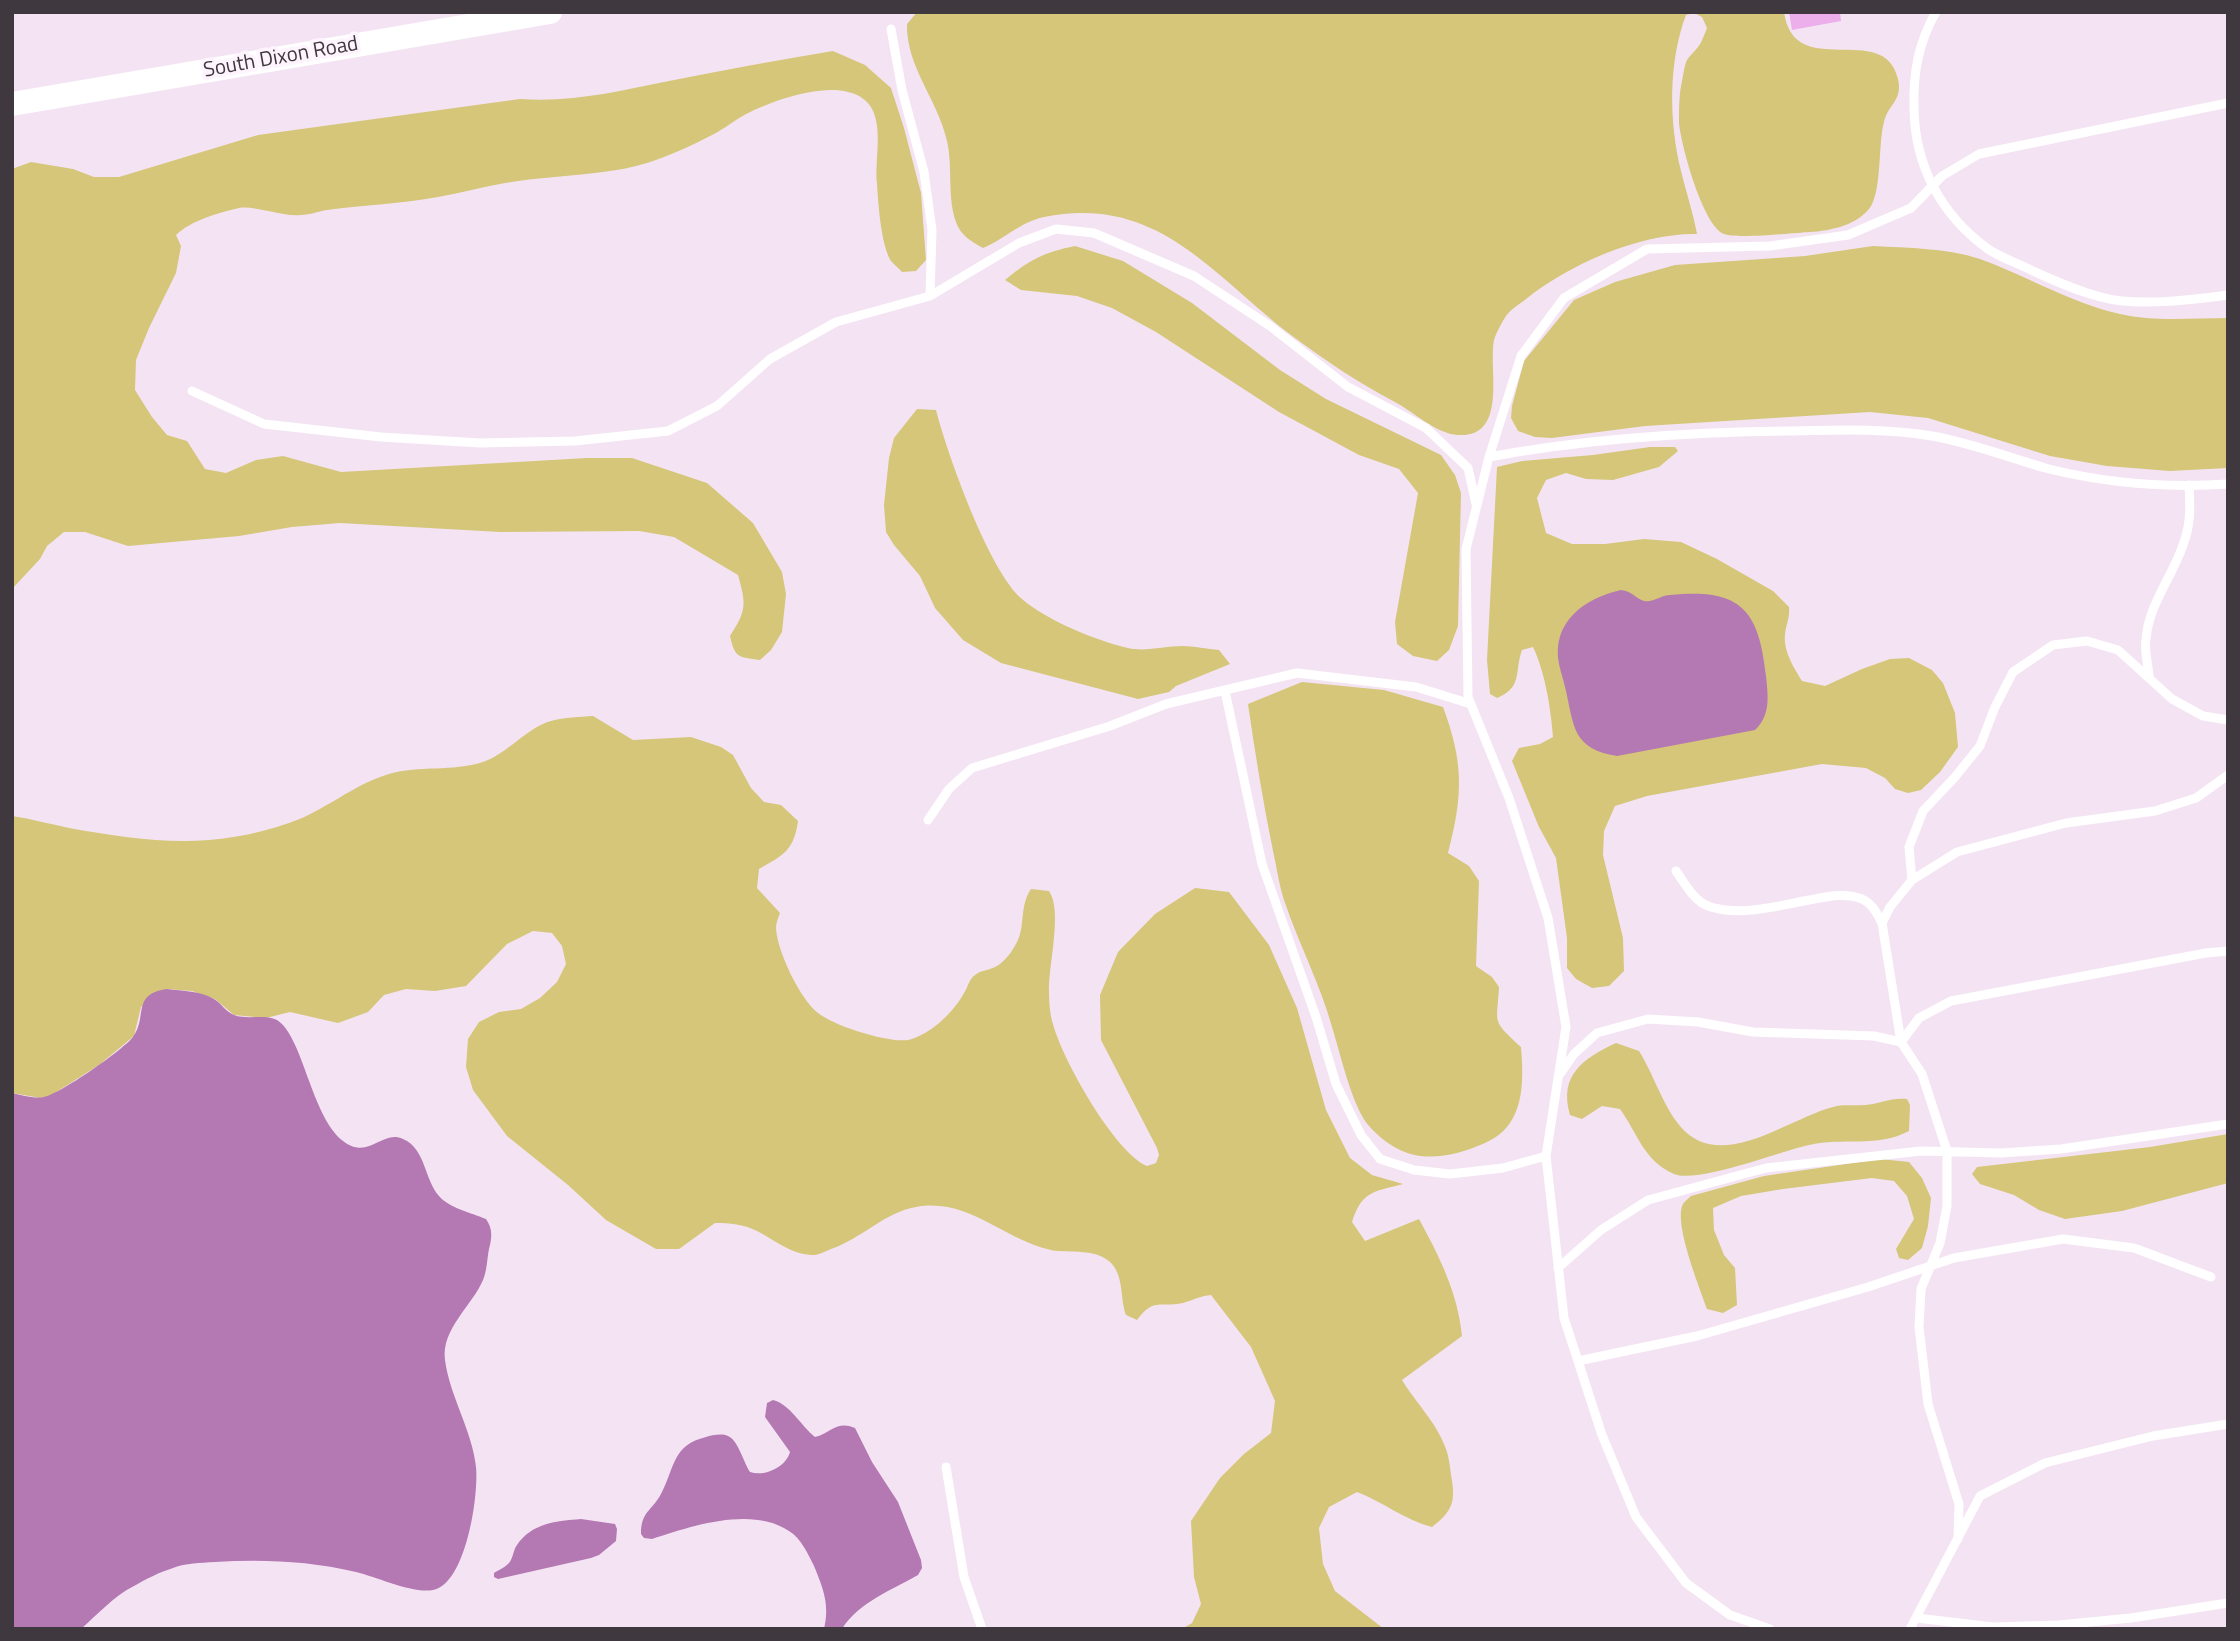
<!DOCTYPE html>
<html>
<head>
<meta charset="utf-8">
<style>
	body { margin:0 }
	#map { position:relative; width:2240px; height:1641px; overflow:hidden; background:#f4e4f3; font-family:"Titillium Web",sans-serif }
	canvas { display:block }
	.frame { position:absolute; inset:0; border:14px solid #3f393f; pointer-events:none }
</style>
</head>
<body>
<div id="map">
<canvas width="2240" height="1641"></canvas>
<div class="frame"></div>
</div>
<script>
const g = document.querySelector('canvas').getContext('2d');
g.lineJoin = 'round';
function paint(path, color) { g.fillStyle = color; g.fill(path, 'evenodd'); }
function stroke(path, color, width, dash) { g.strokeStyle = color; g.lineWidth = width; g.lineCap = dash ? 'butt' : 'round'; g.setLineDash(dash || []); g.stroke(path); }
function label(font, color, halo, rows, align = 'center') {
  g.font = font + ' "Titillium Web",sans-serif'; g.lineWidth = 7; g.setLineDash([]); g.textBaseline = 'middle'; g.strokeStyle = halo; g.fillStyle = color; for (const [text, x, y, turn = 0] of rows) {
    g.save(); g.translate(x, y); g.rotate((+turn || 0) * Math.PI / 180); g.textAlign = isNaN(turn) ? turn : align; if (halo) g.strokeText(text, 0, 0); g.fillText(text, 0, 0); g.restore();
  }
}
paint(new Path2D(`
	M917 12H1784C1794 83 1884 19 1898 79 1903 101 1888 104 1884 122 1878 144 1882 187 1871 206 1859 225 1830 231 1810 232 1792 233 1738 239 1724 234 1703 226 1681 145 1679 123 1679 111 1679 97 1681 86 1683 78 1684 66 1687 60 1690 55 1695 51 1698 47 1702 42 1704 35 1707 28L1702 17 1694 13 1686 15C1668 63 1669 122 1681 171 1686 192 1693 212 1697 234 1640 233 1570 264 1526 299 1520 304 1511 309 1506 316 1502 322 1496 333 1494 340 1488 368 1509 438 1458 435 1436 434 1413 411 1393 401 1359 383 1326 361 1295 338 1213 277 1160 194 1044 217 1020 222 1005 239 983 248 972 242 960 235 956 222 947 197 953 167 947 141 938 100 906 67 907 24Z
	M833 51 865 65 891 88 904 128 921 193 926 260 916 271 902 272C899 268 894 265 891 261 881 245 878 202 877 183 874 152 891 102 848 92 819 84 767 102 741 117 731 123 721 131 710 136 679 152 645 167 610 171 575 176 540 177 505 183 483 187 460 193 438 197 401 204 364 205 327 210 319 211 310 215 301 215 283 217 253 205 239 208 218 213 192 220 176 235L181 246 176 273 149 328 136 360 135 390 152 417 167 435 187 441 205 469 226 473 256 460 283 456 341 472 587 458H632L707 483 753 523 782 572 786 594 782 632 771 650 760 660C738 657 735 658 730 636 747 610 746 604 738 575L674 537 639 531 500 532 340 523 292 527 239 536 128 546 85 532H64L47 546 40 559 12 589V169L31 162 73 169 94 177H119L258 135 520 99C571 103 619 91 669 81 724 70 778 60 833 51Z
	M1075 246 1123 261 1192 303 1280 370 1326 399 1441 455 1455 475 1461 493 1458 626 1449 650 1437 661 1413 656 1397 644 1395 622 1418 493 1399 469 1359 455 1279 412 1156 332 1112 308 1077 296 1021 290 1005 280C1029 260 1045 252 1075 246Z
	M1873 246C1909 248 1946 248 1980 259 2027 276 2071 303 2120 314 2154 322 2193 318 2228 318V468L2170 471 2107 466 2050 456 1928 418 1870 412 1645 426 1552 438 1535 437 1518 431 1511 418 1512 406 1524 361 1574 300 1615 282 1675 265 1805 256Z
	M917 409 936 410C947 453 989 571 1022 599 1046 620 1097 641 1128 648 1145 652 1165 646 1182 646 1194 646 1207 649 1219 650L1230 664 1176 686 1169 692 1138 699 1001 663 963 640 935 608 920 576 894 545 886 532 884 505 889 458 894 438Z
	M1650 447H1675L1678 451 1659 467 1613 480 1586 479 1566 473 1546 480 1537 498 1546 533 1572 544H1605L1644 539 1681 542 1717 559 1773 591 1789 607C1790 618 1786 624 1785 634 1783 651 1794 668 1802 681L1825 686 1862 669 1890 659 1909 658 1932 670 1943 683 1955 713 1958 747 1940 772 1921 790 1908 793 1895 789 1885 778 1866 768 1822 764 1647 796 1615 806 1604 831 1603 855 1623 938 1624 971 1609 986 1592 988 1576 979 1567 968V938L1556 858 1539 827 1512 761 1519 748 1540 744 1553 737C1551 709 1545 672 1533 647L1522 650C1514 673 1523 687 1497 698L1490 694 1487 660 1497 467 1522 461 1593 455Z
	M1302 682 1384 690 1443 707C1464 763 1463 796 1448 853L1469 866 1479 881 1476 966 1492 977 1499 987C1497 1025 1491 1019 1521 1047 1524 1083 1525 1126 1485 1143 1441 1162 1404 1165 1369 1126 1352 1107 1340 1052 1332 1027 1320 984 1299 944 1285 903 1279 886 1277 868 1273 851 1263 802 1255 753 1248 704Z
	M593 716 633 740 691 737 721 747 733 755 751 788 764 802 781 805 798 821C794 850 784 855 759 869L757 888 780 913C778 918 776 923 776 928 777 951 800 999 818 1013 834 1026 888 1043 908 1040 913 1039 919 1036 923 1034 939 1026 956 1008 964 993 968 987 969 979 975 975 980 971 984 971 990 969 1001 966 1010 955 1016 944 1026 927 1019 906 1031 889L1049 891C1063 911 1048 967 1049 992 1049 1002 1050 1015 1053 1024 1062 1059 1115 1153 1147 1166L1156 1163 1159 1155 1157 1148 1101 1040 1100 995 1118 952 1155 914 1195 888 1229 892 1269 945 1297 1008 1326 1110 1350 1158 1372 1175 1403 1184C1373 1192 1362 1191 1352 1222L1365 1241 1419 1219C1439 1256 1458 1293 1462 1336L1402 1380C1416 1403 1437 1423 1446 1449 1449 1457 1450 1467 1451 1475 1456 1501 1453 1511 1432 1527 1405 1520 1383 1502 1357 1492L1329 1507 1319 1528 1323 1564 1335 1591 1384 1629H1182L1192 1623 1201 1604 1194 1577 1191 1521 1220 1478 1244 1454 1271 1433 1275 1401 1251 1347 1211 1295C1200 1296 1193 1300 1183 1303 1160 1308 1154 1297 1137 1320L1126 1315C1120 1299 1124 1278 1112 1264 1096 1247 1071 1254 1051 1250 1004 1240 968 1197 916 1207 885 1212 861 1239 831 1249 826 1251 820 1254 815 1255 793 1256 775 1240 757 1231 743 1224 730 1223 715 1223L679 1249H656L606 1220 568 1185 507 1136 473 1090 466 1067 468 1039 479 1022 499 1012 521 1009 540 998 557 982 566 964 562 946 552 933 533 931 507 944 466 986 435 991 406 989 384 995 368 1012 338 1023 290 1012 266 1018 234 1015 215 999 192 991 167 989 141 1007 134 1036 99 1065 50 1096 41 1098 12 1093V816C32 819 50 824 69 828 148 842 211 850 289 823 325 811 352 785 389 774 419 765 452 772 483 762 507 754 528 727 551 721 564 717 580 717 593 716Z
	M1616 1043 1639 1051C1653 1073 1663 1106 1680 1126 1720 1174 1787 1119 1833 1107 1842 1104 1854 1106 1865 1105 1879 1104 1892 1097 1907 1099L1910 1105 1909 1131C1877 1148 1843 1137 1809 1145 1781 1151 1697 1184 1674 1174 1643 1160 1638 1134 1620 1109L1602 1106 1582 1119 1570 1115C1558 1075 1584 1058 1616 1043Z
	M2228 1134V1183L2122 1211 2065 1219 2039 1210 2014 1195 1980 1184 1972 1174 1977 1167 2150 1147Z
	M1880 1159 1909 1162 1922 1178 1931 1198 1928 1226 1922 1248 1908 1260 1899 1258 1896 1249 1914 1219 1907 1196 1894 1181 1872 1178 1783 1189 1741 1196 1713 1208 1714 1230 1724 1255 1735 1268 1737 1305 1723 1313 1707 1309C1700 1288 1673 1223 1683 1204 1683 1203 1690 1197 1691 1196L1764 1176Z`), '#d5c67a');
paint(new Path2D(`
	M1621 590C1632 591 1635 598 1644 601 1653 603 1661 595 1670 595 1739 588 1759 608 1766 676 1768 696 1771 715 1755 730L1617 756C1573 749 1574 727 1566 691 1564 682 1561 673 1559 664 1551 622 1585 598 1621 590Z
	M167 989C183 991 200 991 214 999 221 1003 226 1012 234 1015 247 1020 265 1014 277 1020 303 1036 311 1116 343 1141 369 1161 382 1129 403 1139 426 1149 424 1179 439 1196 449 1208 472 1213 486 1219 493 1229 492 1238 489 1249 487 1259 487 1271 483 1280 472 1306 441 1329 445 1360 450 1397 472 1430 476 1467 479 1495 466 1584 433 1590 413 1594 377 1577 356 1572 309 1561 263 1559 215 1562 200 1563 186 1563 173 1568 160 1572 146 1579 134 1586 114 1596 98 1614 81 1629H12V1093C22 1095 34 1099 44 1097 60 1094 123 1050 133 1037 148 1017 131 994 167 989Z
	M773 1400C790 1404 801 1426 815 1437 831 1433 837 1420 855 1428L872 1462 898 1502 921 1560 922 1568 918 1575C892 1590 859 1602 842 1629H824C830 1605 823 1588 814 1566 808 1554 801 1538 789 1531 751 1506 692 1526 652 1539L644 1538 641 1534C641 1510 653 1511 662 1492 675 1466 673 1445 706 1437 712 1435 722 1433 728 1436 738 1440 744 1463 750 1472 765 1477 786 1467 790 1452L765 1417 767 1403Z
	M581 1519 615 1524 617 1529 616 1541 599 1555 591 1558 498 1579 494 1577V1573C498 1570 504 1568 508 1564 513 1560 513 1550 517 1545 532 1523 556 1521 581 1519Z`), '#b478b3');
paint(new Path2D(`
	M1789 12H1840L1841 21 1792 30Z`), '#edaeec');
stroke(new Path2D(`
	M1936 12C1918 43 1913 74 1914 109 1915 166 1941 215 1988 249 2001 258 2018 263 2031 270 2053 280 2077 291 2101 297 2135 307 2192 300 2228 295
	M891 29 902 90 924 172 932 230 930 296
	M192 391 264 424 381 437 480 443 575 441 668 431 717 406 770 359 836 322 930 296 1019 243 1056 229 1094 233 1194 276 1270 326 1348 387 1426 428 1468 468 1476 504
	M1489 457C1585 439 1691 432 1789 431 1836 430 1885 428 1932 436 1972 443 2010 458 2049 469 2106 483 2169 488 2228 484
	M2149 676C2148 664 2144 650 2146 639 2149 602 2175 574 2185 539 2191 521 2190 504 2189 485
	M1225 691 1262 864 1316 1017 1336 1084 1361 1135 1380 1159 1414 1170 1450 1174 1503 1168 1546 1156
	M928 820 949 789 972 768 1110 726 1166 704 1297 673 1416 687 1471 704
	M1676 871C1684 882 1694 901 1708 906 1738 917 1778 906 1809 900 1826 897 1845 892 1862 899 1873 904 1877 914 1882 923L1901 1042
	M1912 880 1909 847 1923 811 1955 777 1980 746 1995 707 2013 672 2053 645 2087 641 2118 650 2172 699 2203 716 2228 720
	M1882 923 1890 907 1912 880 1957 852 2066 823 2155 811 2196 798 2228 775
	M1901 1042 1919 1018 1951 1001 2206 953 2228 951
	M1560 1074 1574 1054 1597 1033 1648 1019 1698 1022 1753 1032 1874 1036 1901 1042 1922 1074 1947 1151V1206L1940 1243 1921 1289 1919 1327 1928 1404 1959 1504 1958 1539
	M1558 1268 1601 1230 1648 1200 1766 1168 1921 1151 2001 1153 2061 1149 2228 1124
	M1578 1361 1697 1336 1868 1287 1954 1258 2063 1239 2134 1248 2211 1277
	M946 1467 964 1577 982 1629
	M1917 1618 1993 1627 2059 1625 2131 1618 2228 1603
	M1770 1629 1730 1615 1686 1583 1636 1517 1602 1435 1564 1318 1546 1156 1566 1027 1548 918 1509 798 1468 697 1466 549 1489 457 1521 356 1564 298 1647 249 1770 246 1848 235 1911 208 1942 176 1979 154 2228 103
	M1910 1629 1980 1496 2045 1463 2153 1436 2228 1424`), '#fff', 9);
stroke(new Path2D(`
	M12 104 550 12`), '#fff', 24);
label('21px', '#3f393f', '#fdf4fd', [
	["South Dixon Road",281,58,-10]
]);
</script>
</body>
</html>
